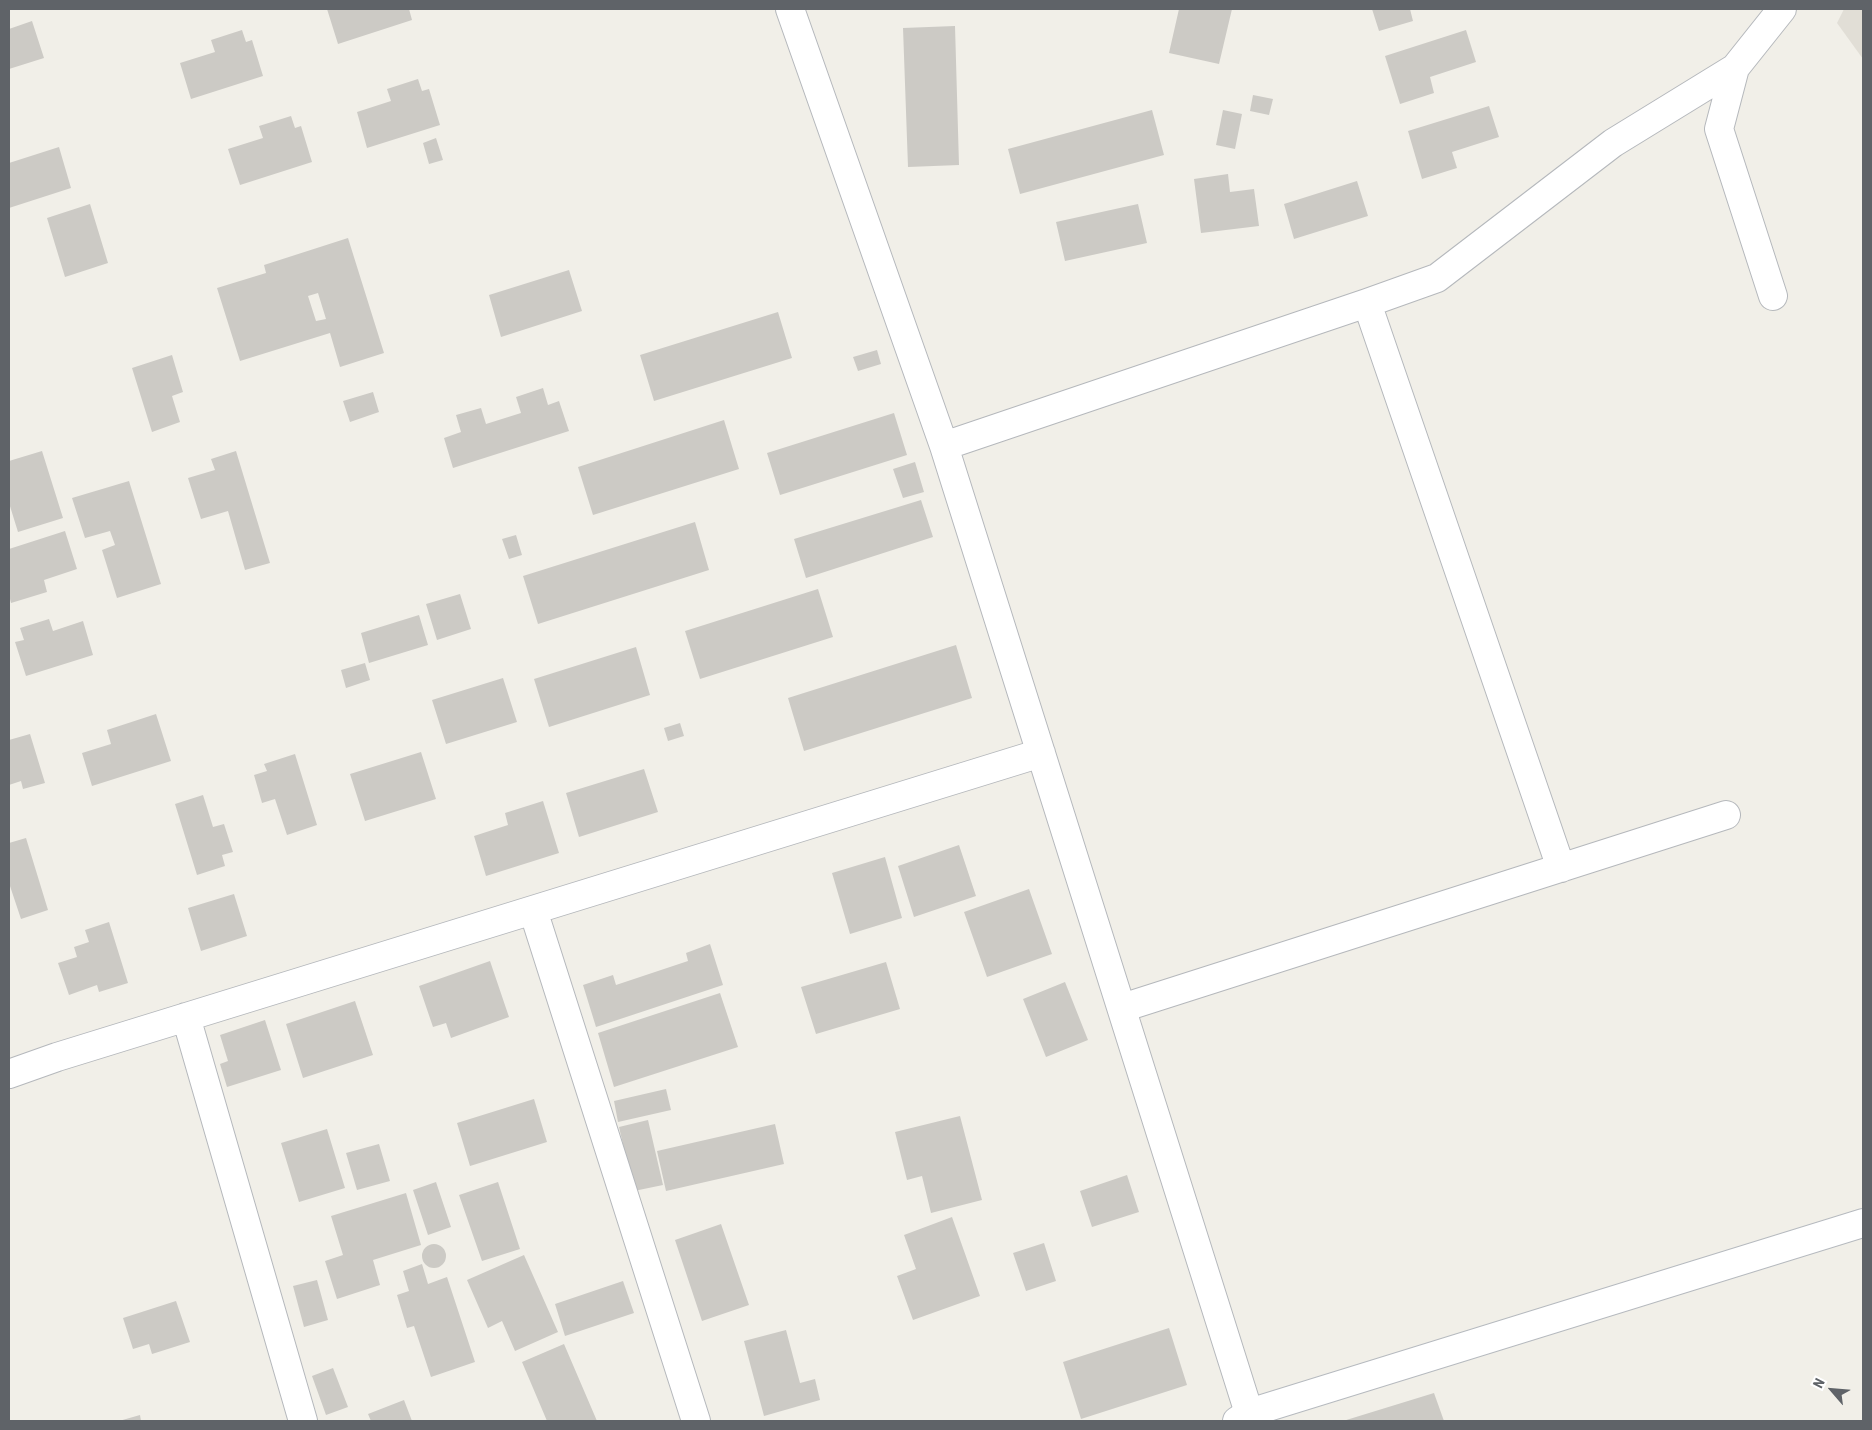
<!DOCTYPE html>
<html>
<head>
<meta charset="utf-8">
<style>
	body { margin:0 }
	#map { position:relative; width:1872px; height:1430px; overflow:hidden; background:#f1efe8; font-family:"Roboto Condensed",sans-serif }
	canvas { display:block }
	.frame { position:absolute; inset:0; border:10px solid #5f6368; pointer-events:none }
	.north { position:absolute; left:1807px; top:1365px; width:50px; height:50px; -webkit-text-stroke:4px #fff; paint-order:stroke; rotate:297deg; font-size:14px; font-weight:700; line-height:20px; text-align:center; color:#5f6368 }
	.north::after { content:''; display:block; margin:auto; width:18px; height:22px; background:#5f6368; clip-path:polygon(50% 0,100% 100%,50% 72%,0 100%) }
</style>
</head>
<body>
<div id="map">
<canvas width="1872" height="1430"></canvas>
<div class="frame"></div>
<div class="north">N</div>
</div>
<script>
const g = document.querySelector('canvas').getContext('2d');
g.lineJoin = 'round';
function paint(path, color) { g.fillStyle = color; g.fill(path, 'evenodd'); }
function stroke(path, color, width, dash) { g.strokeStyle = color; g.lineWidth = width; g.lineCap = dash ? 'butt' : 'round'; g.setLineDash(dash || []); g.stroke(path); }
paint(new Path2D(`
	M1844 9H1863V59L1837 23Z`), '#e1ded6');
paint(new Path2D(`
	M327 9H409L412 20 338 44Z
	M1179 9H1232L1219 64 1169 53Z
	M1372 9H1410L1413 21 1379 31Z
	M32 21 44 58 9 69V29Z
	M955 26 959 165 908 167 903 28Z
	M242 30 246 42 252 40 263 76 191 99 180 63 215 52 211 40Z
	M1466 30 1476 62 1430 77 1434 93 1400 104 1385 56Z
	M418 79 422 91 429 89 440 125 367 148 357 112 391 101 387 89Z
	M1253 95 1273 99 1269 115 1250 111Z
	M1489 106 1499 137 1452 152 1457 168 1422 179 1408 131Z
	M1152 110 1164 155 1020 194 1008 149Z
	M1223 110 1242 114 1235 149 1216 145Z
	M291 116 295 128 301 126 312 162 240 185 228 149 263 138 259 126Z
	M436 138 443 160 429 164 423 143Z
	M59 147 71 188 9 208V163Z
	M1228 174 1230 192 1254 189 1259 226 1201 233 1194 179Z
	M1357 181 1368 216 1294 239 1284 204Z
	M90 204 108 263 65 277 47 218Z
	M1138 204 1147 243 1065 261 1056 222Z
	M348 238 384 353 340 367 330 333 240 361 217 288 266 273 264 265ZM318 293 326 319 316 321 308 296Z
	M569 270 582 311 501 337 489 295Z
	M778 312 792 358 654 401 640 355Z
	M877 350 881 364 858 371 853 357Z
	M172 355 183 392 172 396 180 422 152 432 132 368Z
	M543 388 548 405 559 401 569 431 453 468 444 438 461 432 456 415 481 408 486 424 521 413 516 397Z
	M373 392 379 412 350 422 343 401Z
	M894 413 907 455 780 495 767 453Z
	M724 420 739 469 593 515 578 467Z
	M42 451 63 518 18 532 9 503V461Z
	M236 451 270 563 245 570 228 511 201 519 188 478 215 470 211 459Z
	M915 462 924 492 903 498 893 469Z
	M129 481 161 584 117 598 102 550 115 545 110 531 85 538 72 498Z
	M921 500 933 537 806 578 794 539Z
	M695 522 709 570 538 624 523 576Z
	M65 531 77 569 44 580 47 592 11 603 9 595V549Z
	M516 535 522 555 509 559 502 539Z
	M818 589 833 637 700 679 685 631Z
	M460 594 471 629 437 640 426 604Z
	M419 615 428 645 369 663 361 633Z
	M49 619 53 631 83 621 93 655 26 676 15 642 24 640 20 628Z
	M956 645 972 698 804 751 788 698Z
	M636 647 650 695 549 727 534 679Z
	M365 663 370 680 346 688 341 670Z
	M503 678 517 722 446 744 432 700Z
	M156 714 171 761 92 786 82 753 111 744 107 730Z
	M680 723 684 736 668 741 664 728Z
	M30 734 45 783 23 789 21 781 9 785V740Z
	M421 752 436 799 365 821 350 774Z
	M295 754 317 825 287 835 275 799 262 803 254 775 267 771 264 764Z
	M644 769 658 812 579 837 566 793Z
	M203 795 213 827 224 824 233 852 222 855 225 866 197 875 175 804Z
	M543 801 559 853 486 876 474 836 508 825 505 813Z
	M26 838 48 910 21 919 9 883V843Z
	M959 845 976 896 914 917 898 866Z
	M885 857 902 918 850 934 832 873Z
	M1029 889 1052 954 987 977 964 912Z
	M234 894 247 936 201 951 188 908Z
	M109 922 128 983 99 992 97 985 69 995 58 963 77 957 74 947 89 942 85 930Z
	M710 944 723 985 596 1027 583 985 613 975 616 985 688 961 686 953Z
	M490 961 509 1017 451 1038 446 1023 433 1027 419 986Z
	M886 962 900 1009 816 1034 801 987Z
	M1065 982 1088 1040 1046 1057 1023 999Z
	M720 993 738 1047 614 1087 598 1033Z
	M355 1001 373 1055 303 1078 286 1024Z
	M265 1020 281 1070 227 1087 220 1064 228 1061 220 1035Z
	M666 1089 671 1110 618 1122 614 1101Z
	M534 1099 547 1142 470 1166 457 1123Z
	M960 1116 982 1200 931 1213 922 1176 907 1180 895 1132Z
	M648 1120 663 1185 634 1191 619 1127Z
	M775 1124 784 1164 666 1191 657 1151Z
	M327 1129 345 1188 299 1202 281 1143Z
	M379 1144 390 1181 357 1190 346 1153Z
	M1127 1175 1139 1212 1092 1227 1080 1191Z
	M436 1182 451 1227 428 1235 413 1190Z
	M498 1182 520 1249 482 1261 459 1195Z
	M406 1193 421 1245 373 1260 380 1285 337 1299 325 1261 343 1255 331 1216Z
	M952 1217 980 1296 913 1320 897 1276 916 1269 904 1235Z
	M721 1224 749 1305 702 1321 675 1240Z
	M1044 1243 1056 1281 1026 1291 1013 1253Z
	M422 1256a12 12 0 1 1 24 0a12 12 0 1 1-24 0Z
	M524 1255 558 1332 515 1351 502 1321 488 1328 467 1280Z
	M422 1264 428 1284 447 1277 475 1362 431 1377 414 1326 407 1328 397 1295 409 1291 403 1271Z
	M317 1280 328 1320 304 1327 293 1286Z
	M623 1281 634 1313 565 1336 555 1304Z
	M176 1301 190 1342 152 1354 149 1344 133 1349 123 1318Z
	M1169 1328 1187 1385 1081 1419 1063 1362Z
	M786 1330 800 1383 815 1379 820 1400 764 1416 744 1341Z
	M564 1344 597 1421H547L522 1362Z
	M333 1368 348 1407 326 1415 312 1376Z
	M1434 1393 1444 1421H1343Z
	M404 1400 412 1421H371L368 1414Z
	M140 1415 141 1421H119Z`), '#cccac5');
const street = new Path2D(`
	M790 9 944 446 1249 1413
	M1773 296 1719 129 1735 68 1782 9
	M1367 303 1561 868
	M944 446 1367 303 1437 278 1613 143 1735 68
	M533 910 696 1421
	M1122 1008 1726 815
	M186 1017 303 1421
	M9 1074 57 1057 1041 753`);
const secondary = new Path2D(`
	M1237 1421 1249 1413 1863 1223`);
stroke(street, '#b5b8bc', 30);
stroke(secondary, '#b6babf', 30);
stroke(street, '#fff', 28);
stroke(secondary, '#fff', 28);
</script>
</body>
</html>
